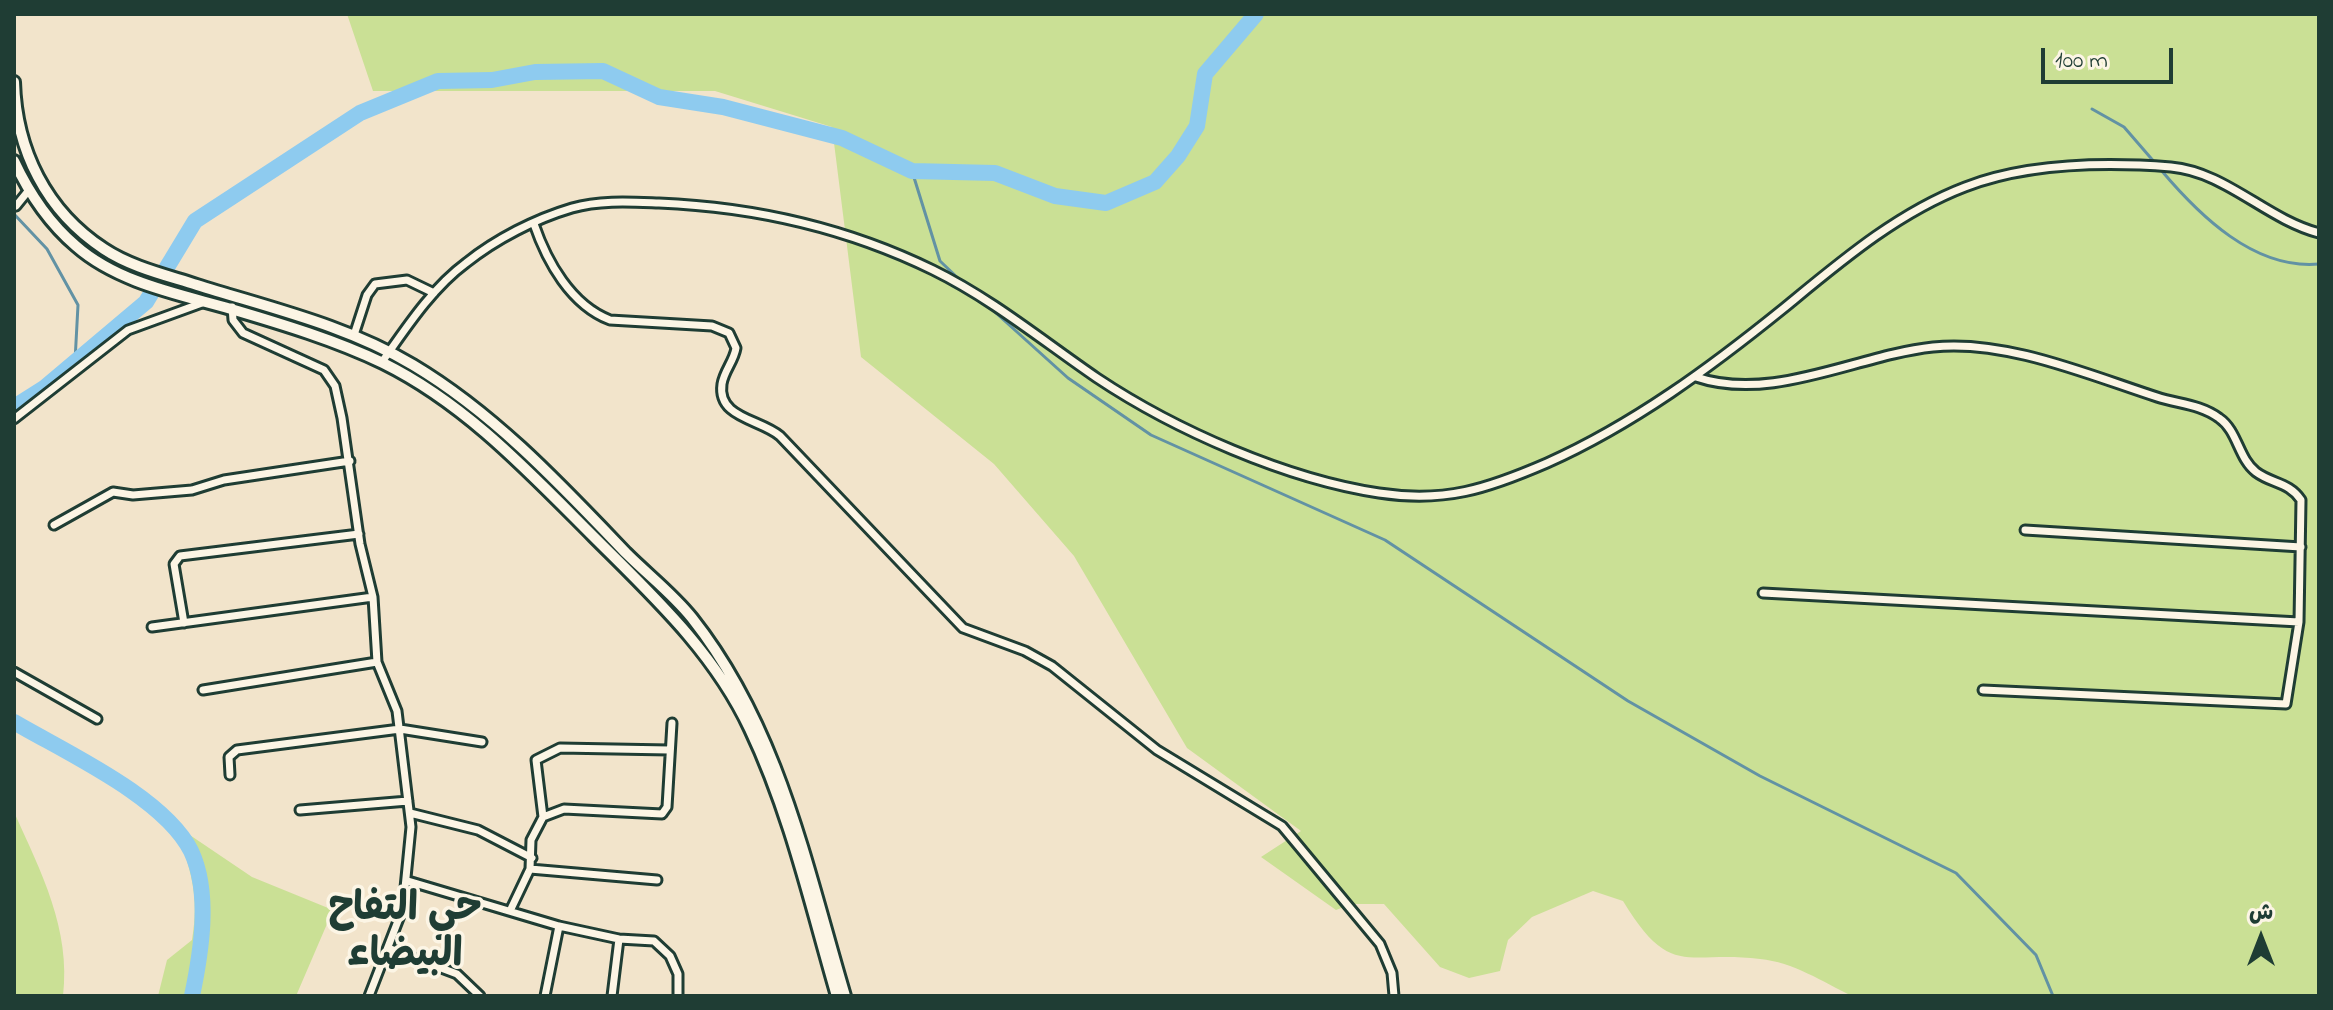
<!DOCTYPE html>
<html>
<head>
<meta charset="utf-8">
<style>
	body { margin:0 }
	#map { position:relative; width:2333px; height:1010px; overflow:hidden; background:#f2e4cb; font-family:"Indie Flower","Playpen Sans Arabic",sans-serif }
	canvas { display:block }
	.frame { position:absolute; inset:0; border:16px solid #1f3d34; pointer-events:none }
	.north { position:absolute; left:2221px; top:898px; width:80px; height:80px; -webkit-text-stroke:6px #fcf5e5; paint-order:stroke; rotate:0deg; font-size:22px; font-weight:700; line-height:32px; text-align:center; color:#1f3d34 }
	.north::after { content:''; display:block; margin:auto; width:28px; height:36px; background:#1f3d34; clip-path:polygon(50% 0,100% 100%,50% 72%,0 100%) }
	.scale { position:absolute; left:2041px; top:48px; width:132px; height:36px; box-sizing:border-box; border:4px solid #1f3d34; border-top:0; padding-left:10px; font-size:24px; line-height:28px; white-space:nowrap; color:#1f3d34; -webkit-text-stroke:6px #fcf5e5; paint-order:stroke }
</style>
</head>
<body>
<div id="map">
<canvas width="2333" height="1010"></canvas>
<div class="frame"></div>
<div class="north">ش</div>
<div class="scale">100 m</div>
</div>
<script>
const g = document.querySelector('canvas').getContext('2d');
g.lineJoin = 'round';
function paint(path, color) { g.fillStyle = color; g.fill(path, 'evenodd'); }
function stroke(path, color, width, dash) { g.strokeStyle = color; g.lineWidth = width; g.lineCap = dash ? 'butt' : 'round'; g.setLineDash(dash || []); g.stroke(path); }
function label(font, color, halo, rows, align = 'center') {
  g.font = font + ' "Indie Flower","Playpen Sans Arabic",sans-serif'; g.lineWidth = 7; g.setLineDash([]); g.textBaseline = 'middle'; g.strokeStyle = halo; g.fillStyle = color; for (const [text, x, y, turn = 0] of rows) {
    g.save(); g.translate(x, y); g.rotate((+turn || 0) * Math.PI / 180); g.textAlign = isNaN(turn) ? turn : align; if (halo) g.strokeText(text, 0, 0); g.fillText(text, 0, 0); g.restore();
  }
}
paint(new Path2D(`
	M347 14H2319V996H1852C1823 982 1793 962 1760 959 1686 950 1671 980 1623 901L1593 891 1532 917 1508 940 1500 971 1469 978 1440 967 1384 904H1352L1336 910 1261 857 1301 831 1187 748 1074 556 994 464 861 357 832 127 715 91H373Z
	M14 812C41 872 71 929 63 996H14Z
	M175 825 252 877 333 910 296 996H158L167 960 192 940C200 894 190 868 175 825Z`), '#cae095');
stroke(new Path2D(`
	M2092 109 2124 127 2156 164
	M2161 170C2199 215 2254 270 2319 264
	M912 171 940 261 963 283
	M14 214 47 249 78 305 75 361
	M986 304 1068 378 1151 435 1385 540 1628 701 1760 776 1956 873 2036 955 2053 996`), '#6292a4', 3);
stroke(new Path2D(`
	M14 407 44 388 146 302 195 221 360 113 438 81 492 80 535 72 603 71 659 97 723 107 842 138 912 171 995 173 1055 196 1106 203 1155 182 1178 156 1197 126 1205 74 1256 14
	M14 722C65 752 164 797 191 851 211 893 201 953 192 996`), '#8ecbef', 16);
const minor = new Path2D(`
	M16 206 29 190
	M534 224C547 262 571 305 610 320L712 326 729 333 736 348C734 361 724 371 722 384 717 418 760 419 780 436L963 628 1025 651 1052 666 1157 750 1282 826 1380 944 1392 973 1394 996
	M232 307 233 320 243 333 324 370 335 386 342 418 360 544 373 597 377 662 397 711 411 827 403 908 369 996
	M354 335 367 295 375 284 407 280 434 293
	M382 362C406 328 432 288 466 263 496 239 535 219 572 208 600 200 631 202 659 203 755 207 847 228 933 270 992 299 1043 341 1097 378 1175 430 1286 479 1379 493 1445 503 1487 489 1547 463 1634 424 1711 367 1784 308 1840 262 1897 213 1965 187 2027 163 2105 162 2171 167 2226 172 2266 219 2319 233
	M1696 377C1773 403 1857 355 1933 347 2005 339 2089 375 2157 397 2178 404 2200 404 2219 418 2238 431 2238 458 2256 472 2272 484 2289 482 2301 500L2299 622 2286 704 1983 690
	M14 419 128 330 202 303
	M54 525 113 492 133 495 192 490 224 480 350 461
	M2025 530 2301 547
	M1763 593 2299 622
	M184 623 174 564 180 556 359 534
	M152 627 373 597
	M14 672 97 719
	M203 690 377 662
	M230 775 229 757 237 750 400 729 482 742
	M300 810 408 801
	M410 813 478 830 532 858
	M543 817 564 809 662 814 667 807 672 723
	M530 869 657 880
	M408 881 559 926 619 939 654 941 670 956 678 974V996
	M510 911 530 869 531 840 543 817 536 760 560 748 669 750
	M388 948 457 974 480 996
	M545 996 559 926
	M612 996 619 939`);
const secondary = new Path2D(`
	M14 82C16 150 46 211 104 249 131 267 166 275 197 285 270 308 346 325 413 365 495 414 561 485 626 553 648 575 673 594 692 618 779 728 806 865 845 996
	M14 161C29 193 49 223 76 246 118 283 179 294 231 309 282 324 335 340 383 363 466 404 529 472 594 537 653 596 714 652 750 729 790 813 811 907 837 996`);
stroke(minor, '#1f3d34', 13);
stroke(secondary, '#1f3d34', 16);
stroke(minor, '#fcf5e5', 7);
stroke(secondary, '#fcf5e5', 10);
label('bold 40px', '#1f3d34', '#fcf5e5', [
	["حي التفاح",405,912],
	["البيضاء",405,958]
]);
</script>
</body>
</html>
